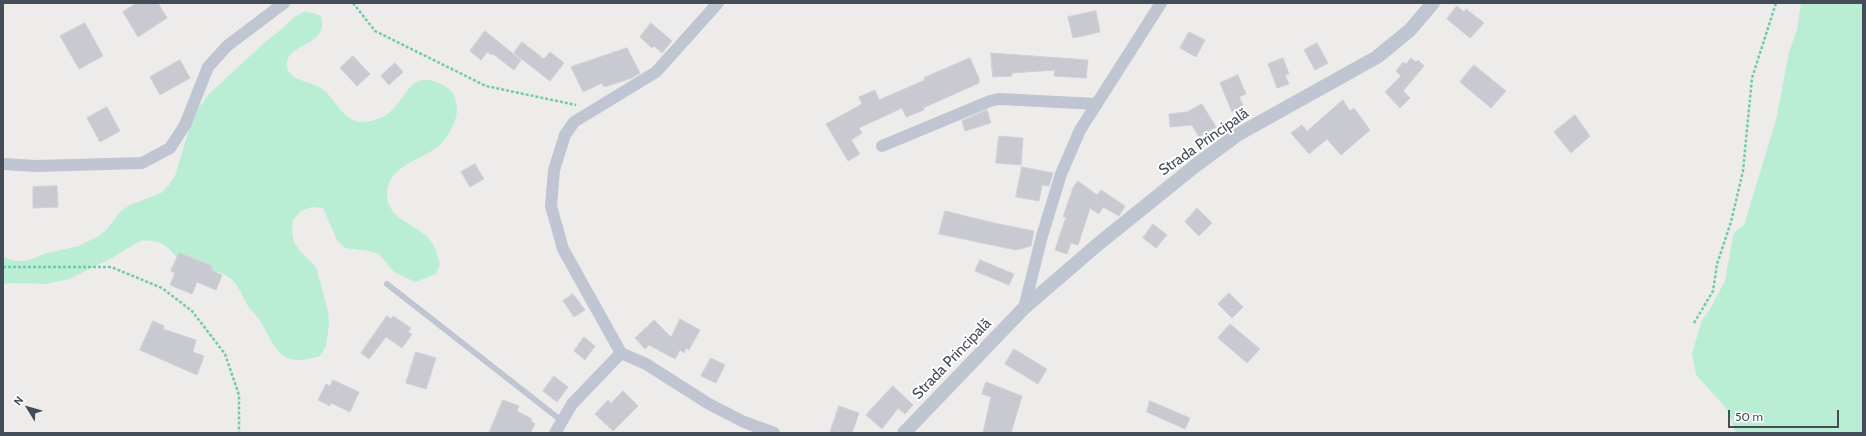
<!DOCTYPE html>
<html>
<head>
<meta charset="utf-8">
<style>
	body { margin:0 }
	#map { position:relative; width:1866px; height:436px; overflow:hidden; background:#eeeceb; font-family:Cabin,sans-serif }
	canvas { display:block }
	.frame { position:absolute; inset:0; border:4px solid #444c58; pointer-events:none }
	.north { position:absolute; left:8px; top:388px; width:40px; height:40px; -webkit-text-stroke:3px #fff; paint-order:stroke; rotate:307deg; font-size:11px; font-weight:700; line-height:16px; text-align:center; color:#444c58 }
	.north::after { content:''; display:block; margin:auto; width:14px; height:18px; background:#444c58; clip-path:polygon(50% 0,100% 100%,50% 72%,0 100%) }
	.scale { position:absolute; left:1728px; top:410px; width:111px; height:18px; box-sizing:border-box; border:2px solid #444c58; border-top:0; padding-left:5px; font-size:12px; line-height:14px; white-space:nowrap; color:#444c58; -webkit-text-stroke:3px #fff; paint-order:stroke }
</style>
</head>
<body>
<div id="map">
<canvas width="1866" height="436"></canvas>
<div class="frame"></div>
<div class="north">N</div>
<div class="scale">50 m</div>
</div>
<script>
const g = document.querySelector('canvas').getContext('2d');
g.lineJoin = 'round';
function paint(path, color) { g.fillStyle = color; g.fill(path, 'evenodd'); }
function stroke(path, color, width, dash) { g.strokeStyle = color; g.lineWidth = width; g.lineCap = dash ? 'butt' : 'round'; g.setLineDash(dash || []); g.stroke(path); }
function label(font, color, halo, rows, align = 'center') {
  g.font = font + ' Cabin,sans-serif'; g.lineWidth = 4; g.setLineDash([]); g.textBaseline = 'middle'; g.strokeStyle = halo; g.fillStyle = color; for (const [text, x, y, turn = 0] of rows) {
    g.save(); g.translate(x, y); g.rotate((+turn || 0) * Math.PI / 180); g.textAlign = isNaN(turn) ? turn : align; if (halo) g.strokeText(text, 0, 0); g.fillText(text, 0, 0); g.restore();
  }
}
paint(new Path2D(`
	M1801 3H1863V433H1736L1727 409 1696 375 1692 353 1702 320 1709 311 1725 281 1733 235 1738 229 1744 225 1776 120 1789 52 1797 30Z
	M304 12 313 13 321 16C329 47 290 41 287 63 285 80 309 81 319 87 334 95 340 118 359 122 362 123 368 121 371 121 378 119 385 117 390 112 406 99 410 72 436 82 442 84 448 87 451 91 457 99 458 109 456 117 453 126 448 137 441 144 423 161 384 165 387 198 390 218 411 223 425 235 434 242 437 253 440 264L436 274 415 282 394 272 379 254 369 251 345 248 337 240 323 208 312 207 301 211 293 220 292 231 294 242 300 251 316 267 328 311 329 324 326 346 320 356C280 368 278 352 261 322 257 315 250 310 246 303 242 294 236 281 227 276 216 268 199 270 186 268 170 250 165 238 140 241L110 259 69 279 46 284 11 283 3 284V257L15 261H26L47 253 79 246 99 236 107 229 121 211 130 205 161 193 169 185 175 176 191 123 195 113 208 95 265 42 283 28 293 18Z`), '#b9edd4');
const building = new Path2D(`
	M137 3H158L167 18 138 37 123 12Z
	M1457 6 1464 12 1466 9 1484 23 1470 38 1447 19Z
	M1096 11 1100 32 1073 38 1068 17Z
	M85 23 103 56 79 69 60 36Z
	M651 23 672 41 662 53 654 46 652 48 640 37Z
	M485 31 521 60 514 70 493 54 492 55 487 52 481 60 470 51Z
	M1189 32 1205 40 1196 57 1180 48Z
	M522 42 544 59 550 52 564 63 550 81 514 53Z
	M1317 43 1328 63 1315 70 1304 50Z
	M627 48 640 73 632 78 604 87 602 83 583 92 571 67Z
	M991 53 1088 60 1086 78 1054 76 1055 70 1012 73V76L993 77Z
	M353 56 370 74 357 86 340 68Z
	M970 58 979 78V83L923 108 924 110 906 117 902 108 859 128 862 133 851 140 860 154 848 161 826 124 862 104 859 97 875 90 879 100 925 80 924 78Z
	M1283 58 1289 74 1285 75 1289 84 1277 88 1268 64Z
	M1411 58 1416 62 1418 60 1424 66 1403 91 1410 98 1400 108 1385 92 1401 76 1396 71 1403 62 1406 64Z
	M180 60 190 78 160 95 150 77Z
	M395 63 403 72 389 85 381 76Z
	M1474 65 1506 91 1491 108 1460 82Z
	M1238 75 1246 94 1239 97 1244 107 1232 112 1220 83Z
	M1343 100 1350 111 1354 108 1370 130 1341 155 1327 139 1309 154 1291 133 1302 125 1307 131Z
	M1202 104 1216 127 1199 137 1192 125 1170 127 1169 114 1187 112Z
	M107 107 120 131 100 142 87 118Z
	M987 110 991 123 965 131 962 121Z
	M1575 115 1590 136 1571 153 1554 132Z
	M999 136 1023 138 1021 165 996 163Z
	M475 164 484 179 470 187 461 172Z
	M1022 167 1053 173 1049 186 1042 185 1039 201 1016 197Z
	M1078 181 1097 195 1101 190 1125 206 1119 216 1103 207 1099 214 1090 208 1078 245 1071 243 1067 254 1055 250 1066 217H1063L1067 205 1073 188Z
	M57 186 58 207 33 208V187Z
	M1197 208 1212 223 1199 236 1185 222Z
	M945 211 994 223 1034 231 1031 246 1016 250 939 234Z
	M1153 224 1167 235 1156 248 1143 238Z
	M179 253 212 266 211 270 222 275 216 290 197 282 192 294 170 285 175 273 171 271Z
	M980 260 1014 274 1009 285 975 271Z
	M1229 293 1243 307 1232 318 1218 304Z
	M573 294 585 310 574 317 563 301Z
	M387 316 391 319 393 316 411 328 408 332 412 334 402 348 386 337 369 359 361 353Z
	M680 319 700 330 689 350 686 348 684 353 680 350 675 359 649 345 645 349 635 338 654 320 671 337Z
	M153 321 164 326 163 329 196 340 193 352 204 356 197 375 140 350Z
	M1230 324 1260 349 1247 363 1218 338Z
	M584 337 595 346 585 360 574 351Z
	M1014 349 1047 369 1038 384 1005 364Z
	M416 352 436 358 426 389 406 383Z
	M711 358 725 365 716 383 701 376Z
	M554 376 568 387 557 402 543 391Z
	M333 380 359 392 350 412 331 403 330 406 318 400 326 384 330 386Z
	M986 382 1022 396 1011 433H983L991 397 982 394Z
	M893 386 913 405 905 414 898 408 882 429 866 415Z
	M623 391 638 406 613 431 595 414 608 400 611 403Z
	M503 400 519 406 517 411 532 419 531 421 535 424 530 433H489Z
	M1150 401 1190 418 1185 429 1147 412Z
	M839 406 859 413 852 433H830Z`);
paint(building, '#c8c9d1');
stroke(building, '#cfd0d7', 1);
stroke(new Path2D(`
	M353 3 375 31 486 86 576 105
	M3 267H111L162 288 192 311 225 354 239 395V433
	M1694 323 1713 291 1717 264 1731 222 1743 171 1752 78 1776 3`), '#72caab', 2.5, [3, 2]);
stroke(new Path2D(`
	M387 284 562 421`), '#bfc5d1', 6);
stroke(new Path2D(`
	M718 3 656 72 574 122 565 135 554 170 551 206 563 249 621 353 646 364 709 404 744 422 774 433
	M882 146 990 101 999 99 1097 104
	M3 164 37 166 142 163 170 148 185 125 208 67 227 46 284 3
	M1024 308 1042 236 1061 174 1080 130 1161 3
	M555 433 572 404 621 353`), '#bfc5d1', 12);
stroke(new Path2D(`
	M904 433 1024 308 1097 245 1195 166 1237 135 1377 57 1410 30 1433 3`), '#bfc5d1', 14);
label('15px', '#444c58', '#fff', [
	["Strada Principală",1204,142,-35],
	["Strada Principală",952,359,-46]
]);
</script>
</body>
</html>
